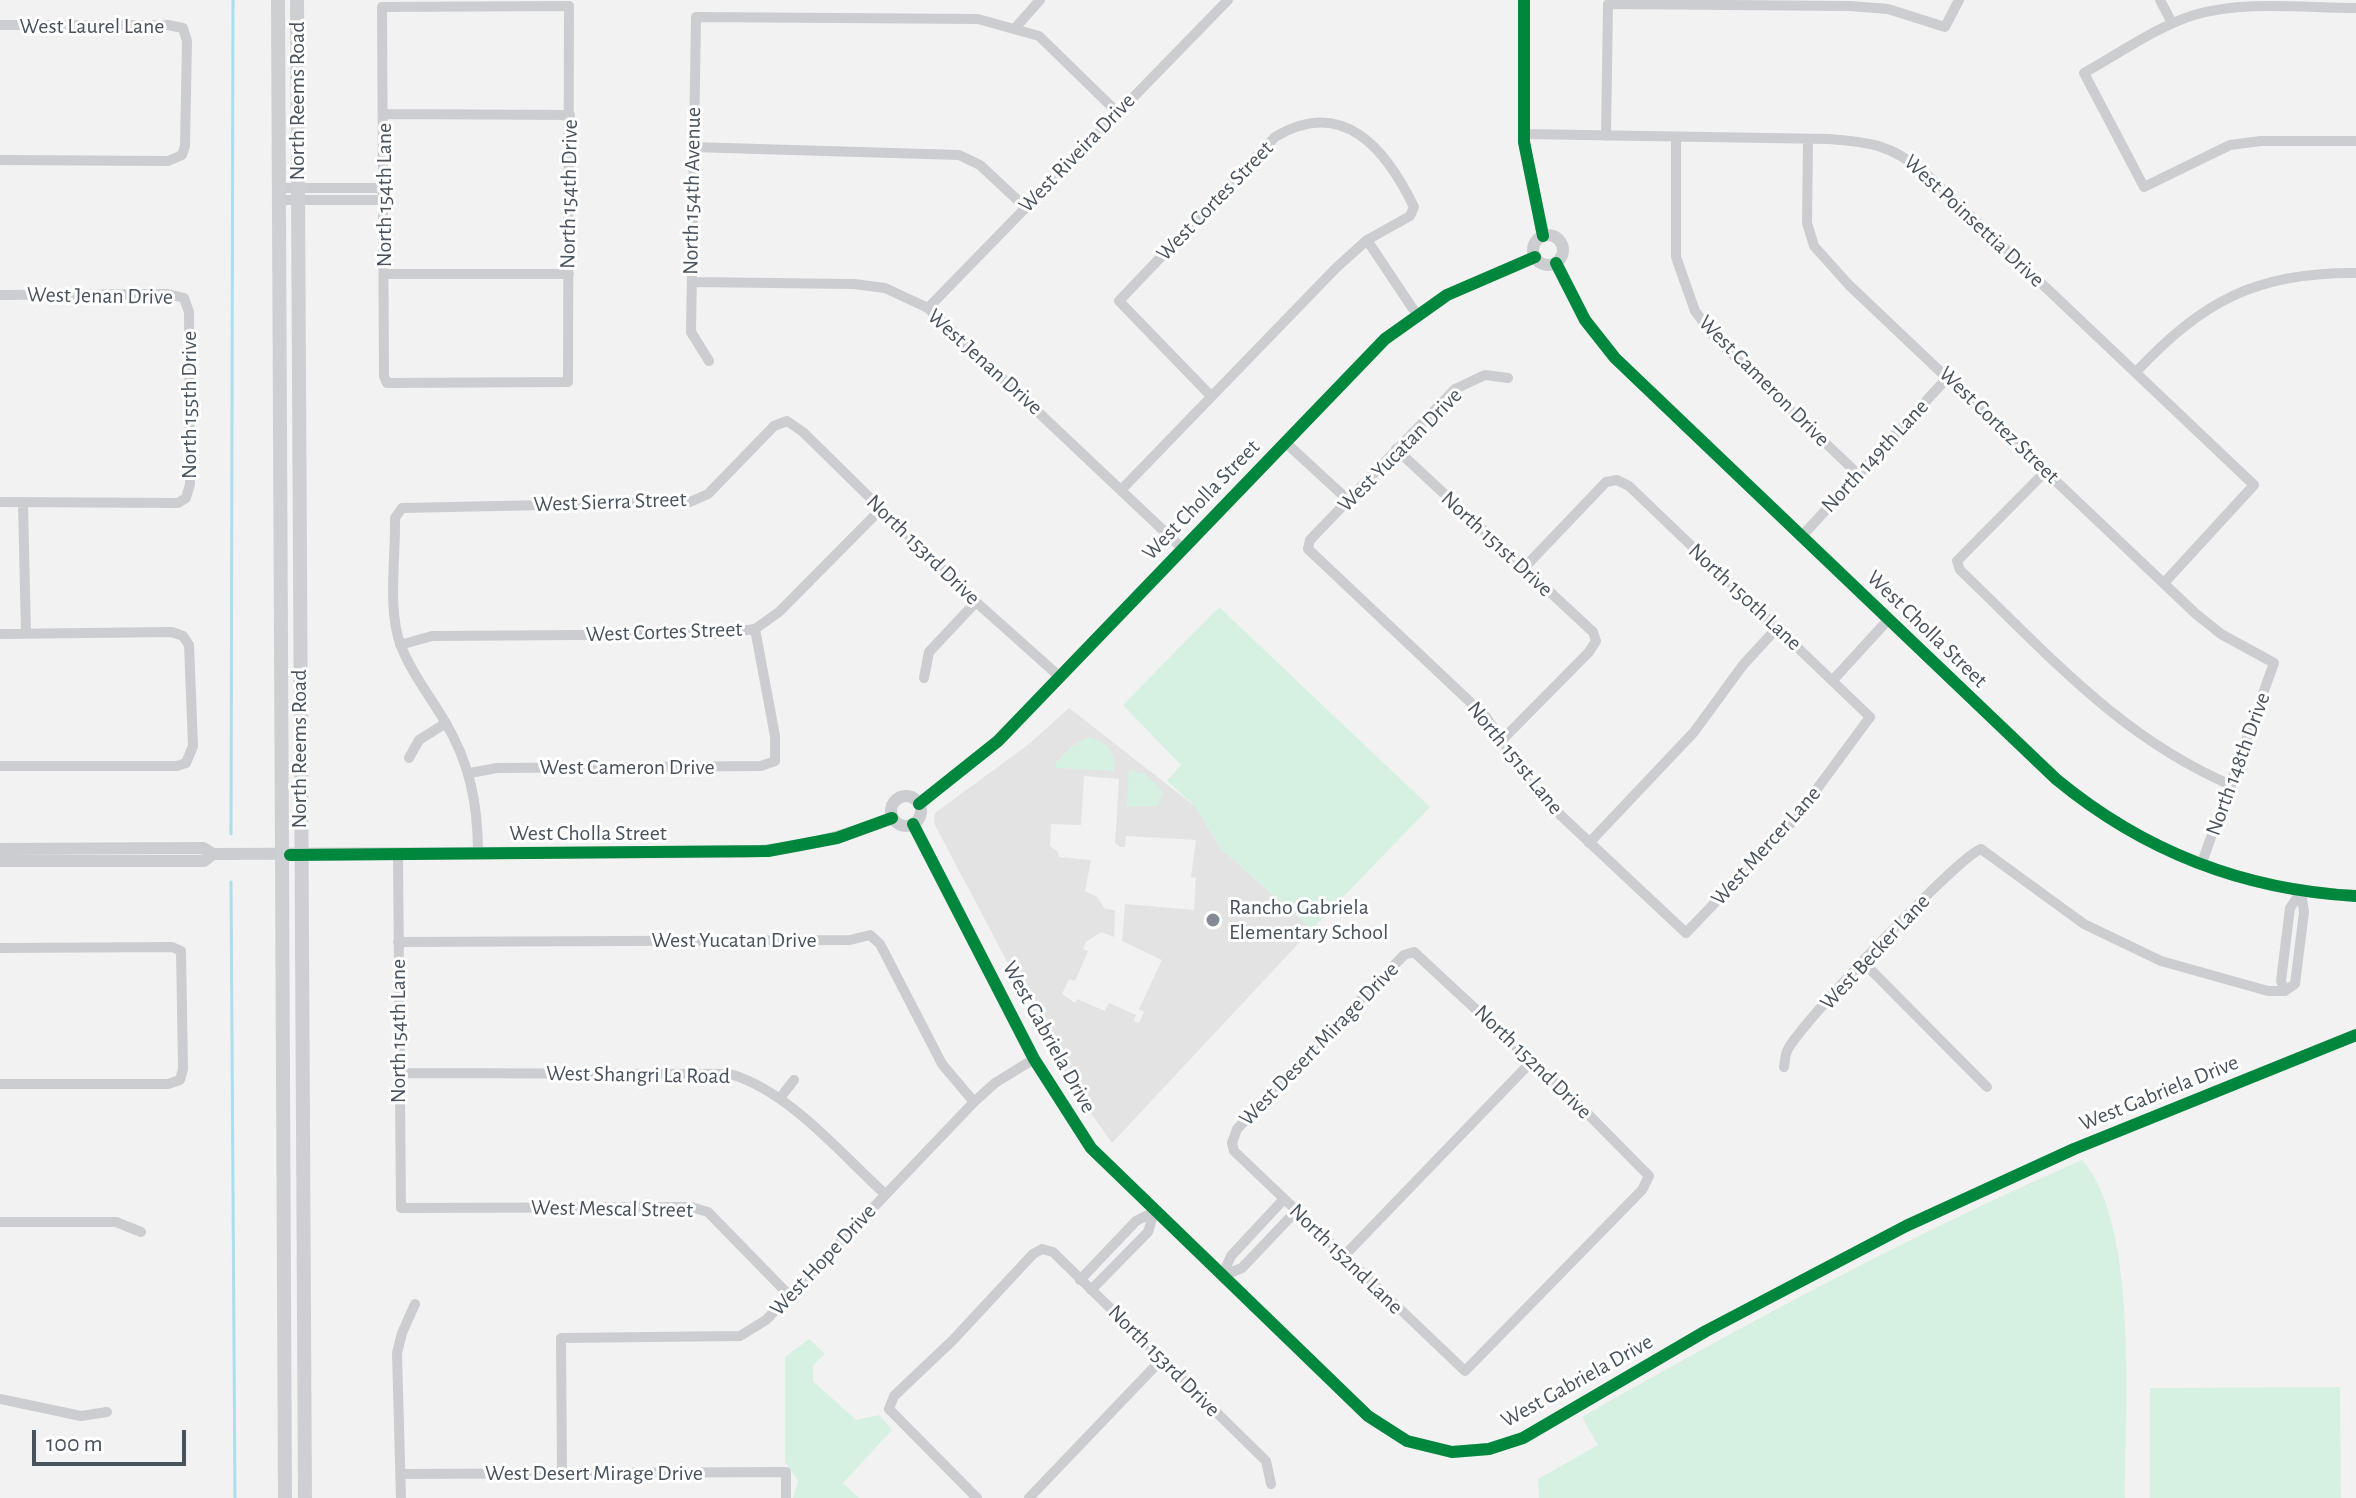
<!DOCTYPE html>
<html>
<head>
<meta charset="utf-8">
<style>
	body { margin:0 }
	#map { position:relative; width:2356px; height:1498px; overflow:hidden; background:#f2f2f2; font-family:"Alegreya Sans",sans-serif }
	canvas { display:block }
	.scale { position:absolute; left:32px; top:1430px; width:154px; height:36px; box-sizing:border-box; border:4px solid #48535e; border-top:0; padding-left:10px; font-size:24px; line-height:28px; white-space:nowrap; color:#48535e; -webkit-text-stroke:6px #fff; paint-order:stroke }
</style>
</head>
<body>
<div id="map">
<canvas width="2356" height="1498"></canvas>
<div class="scale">100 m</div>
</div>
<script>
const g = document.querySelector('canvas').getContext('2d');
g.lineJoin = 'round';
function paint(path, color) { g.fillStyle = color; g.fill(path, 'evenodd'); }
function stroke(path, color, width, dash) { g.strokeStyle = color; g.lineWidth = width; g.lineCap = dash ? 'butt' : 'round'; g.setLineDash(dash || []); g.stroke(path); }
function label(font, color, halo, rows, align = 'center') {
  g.font = font + ' "Alegreya Sans",sans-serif'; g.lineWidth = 6; g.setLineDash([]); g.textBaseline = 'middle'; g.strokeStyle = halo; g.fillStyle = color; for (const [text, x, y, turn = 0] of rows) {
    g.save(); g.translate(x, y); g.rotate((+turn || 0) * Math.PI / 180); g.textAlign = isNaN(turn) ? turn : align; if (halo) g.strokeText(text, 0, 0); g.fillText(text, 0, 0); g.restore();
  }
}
paint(new Path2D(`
	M1069 708 1196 807 1221 849 1312 929 1112 1143 1074 1089 934 823 935 813 1029 744ZM1084 776 1119 779 1115 843 1120 847H1125L1126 836 1196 840 1191 877 1196 878 1194 910 1125 904 1122 941 1162 960 1139 1009 1144 1012 1139 1023 1134 1021 1136 1015 1109 1003 1105 1011 1077 999 1075 1003 1062 994 1069 979 1075 981 1088 951 1083 949 1086 942 1101 932 1114 937 1115 910 1105 909 1097 897 1085 891 1091 860 1059 857 1058 852 1050 846 1051 824 1081 825Z`), '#e4e3e4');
paint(new Path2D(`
	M1219 607 1430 807 1312 929 1221 849 1196 807 1167 781 1181 765 1123 705Z
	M1088 737C1108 742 1116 751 1114 771L1056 768 1055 763 1072 746Z
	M1129 770 1145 774 1163 792 1158 806 1127 807Z
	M2082 1160C2139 1223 2125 1413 2125 1498H1539L1538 1479 1598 1445 1582 1417C1745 1324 1910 1235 2082 1160Z
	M809 1339 825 1354 813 1365V1381L856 1420 879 1415 892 1430 843 1483 859 1498H793L798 1481 785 1462V1357Z
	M2340 1387 2341 1498H2150V1388Z`), '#d6f1e2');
stroke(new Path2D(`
	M231 834 233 0
	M231 882 235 1498`), '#abdeee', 3);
stroke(new Path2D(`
	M2160 0 2172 23
	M569 6 568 382 387 383 384 376 382 7Z
	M2356 8C2305 8 2244 0 2194 15 2156 27 2120 53 2084 73L2144 187 2230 145 2261 141H2356
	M0 25H168L183 28 187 41 185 146 182 155 168 161 0 160
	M1016 27 1040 0
	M384 114 570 115
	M1523 134 1829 139C1871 142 1890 145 1923 171L2254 485 2164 583
	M1606 136 1608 4 1850 6 1888 9 1945 27 1959 0
	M1676 137V257L1695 311 1716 339 1858 474
	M1808 139 1807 223 1814 246 1849 285 2196 614 2221 634 2274 663 2201 865
	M692 147 959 155 980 165 1025 207
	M278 188H384
	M278 200H384
	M1367 240 1417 315
	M385 274H569
	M692 282 854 284 885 288 928 308 1183 549
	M0 295 168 294 184 298 189 312 190 484 186 498 178 503 0 502
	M928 308 1228 0
	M709 361 691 332 696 17 978 19 1039 36 1116 111
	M2136 372C2203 301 2256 272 2356 273
	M1508 378 1485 375 1455 389 1310 540 1308 549 1486 717 1538 794 1686 933 1794 820 1870 717 1629 486 1617 480 1606 482 1523 569
	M1285 442 1348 500
	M1396 449 1593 632 1596 641 1589 652 1502 740
	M2047 470 1957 561 1960 570C2047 653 2119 737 2231 785
	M1123 488 1336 268 1367 240 1410 216 1414 207C1386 149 1343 96 1275 137L1119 301 1211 396
	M23 504 26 634
	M1801 537 1949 376
	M0 634 172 632 183 636 189 645 193 746 186 763 177 766H0
	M400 645 432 636 716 634 755 629 779 612 881 509
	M924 678 929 652 976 602
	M1833 680 1888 620
	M409 758 419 740 446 723
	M470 773 497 768 761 766 775 761V736L755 629
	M1589 843 1694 732 1743 665 1777 628
	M398 854 401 1208 691 1207 708 1212 788 1294
	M478 854C478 804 470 763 444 720 429 695 411 672 401 646 387 611 396 556 395 518L402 508 690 502 708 494 774 426 787 421 803 432 976 602 1060 677
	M398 942 850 940 870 935 880 944 942 1064 974 1102
	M0 948 172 947 181 951 183 1069 180 1080 168 1084H0
	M1414 952 1579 1105 1649 1176 1642 1190 1465 1371 1234 1151 1232 1143 1237 1129 1404 955Z
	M1863 962 1987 1087
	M2285 991 2295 984 2304 912 2301 892
	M2285 991 2281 981 2290 908 2301 892
	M1784 1067C1785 1062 1785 1054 1788 1049 1802 1022 1959 856 1981 849L2084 924 2161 961 2268 991H2285
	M397 1073 730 1074C789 1091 840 1153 885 1194
	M780 1098 794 1080
	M0 1222H116L141 1232
	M1343 1257 1532 1061
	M1222 1276 1242 1268 1296 1211
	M1222 1276 1231 1256 1284 1199
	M1080 1280 1136 1221 1154 1212
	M1091 1290 1148 1232 1154 1212
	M0 1399 81 1416 107 1412
	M562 1473 561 1338 740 1336 766 1320 974 1102 995 1083 1034 1059
	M401 1474 786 1472V1498
	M401 1498 397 1353 402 1333 415 1304
	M977 1498 889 1409 894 1396 953 1340 1033 1254 1042 1249 1053 1252 1266 1461 1271 1484
	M1029 1498 1161 1360`), '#cbcdd0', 10);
stroke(new Path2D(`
	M1524 0V142L1543 236
	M1533 250a15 15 0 1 1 30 0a15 15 0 1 1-30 0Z
	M1556 263 1585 320 1615 358 2056 779C2143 851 2243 890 2356 896
	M891 811a15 15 0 1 1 30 0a15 15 0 1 1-30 0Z
	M919 804 998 741 1385 339 1447 295 1535 257
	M913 824 1034 1059 1091 1148 1368 1416 1407 1441 1452 1452 1489 1449 1523 1438 1706 1331 1906 1226 2074 1149 2356 1035
	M0 849 203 848 213 854 743 852C796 850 843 837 892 818
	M0 861H204L213 854`), '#cbcdd0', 12);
stroke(new Path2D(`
	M278 0 285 1498
	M297 0 305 1498`), '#cdcfd2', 14);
stroke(new Path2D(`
	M1524 0V142L1543 236
	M1556 263 1585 320 1615 358 2056 779C2143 851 2243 890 2356 896
	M919 804 998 741 1385 339 1447 295 1535 257
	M913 824 1034 1059 1091 1148 1368 1416 1407 1441 1452 1452 1489 1449 1523 1438 1706 1331 1906 1226 2074 1149 2356 1035
	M290 855 768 851 837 838 892 818`), '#00873e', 12);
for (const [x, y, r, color] of [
	[1213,920,8,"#848b92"]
]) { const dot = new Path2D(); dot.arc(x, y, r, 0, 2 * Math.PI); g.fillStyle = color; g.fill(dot); stroke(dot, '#fff', 3); }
label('22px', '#48535e', '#fff', [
	["West Laurel Lane",92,26],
	["North Reems Road",297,101,-90],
	["West Riveira Drive",1077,153,-46],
	["North 154th Avenue",692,191,-89],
	["North 154th Drive",569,194,-89],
	["North 154th Lane",384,195,-90],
	["West Cortes Street",1215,201,-46],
	["West Poinsettia Drive",1974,221,43],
	["West Jenan Drive",100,296,1],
	["West Jenan Drive",985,362,42],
	["West Cameron Drive",1764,381,45],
	["North 155th Drive",189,405,-90],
	["West Cortez Street",1999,425,44],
	["West Yucatan Drive",1400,450,-45],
	["North 149th Lane",1875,456,-47],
	["West Cholla Street",1201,500,-46],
	["West Sierra Street",610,502,-2],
	["North 151st Drive",1497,544,43],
	["North 153rd Drive",923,550,44],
	["North 150th Lane",1745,597,43],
	["West Cholla Street",1927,629,44],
	["West Cortes Street",664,632,-2],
	["North Reems Road",299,749,-90],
	["North 151st Lane",1515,758,51],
	["North 148th Drive",2238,764,-70],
	["West Cameron Drive",627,767],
	["West Cholla Street",588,833],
	["West Mercer Lane",1766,846,-48],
	["West Yucatan Drive",734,940],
	["West Becker Lane",1875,952,-47],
	["North 154th Lane",398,1031,-90],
	["West Gabriela Drive",1049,1037,61],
	["West Desert Mirage Drive",1319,1044,-46],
	["North 152nd Drive",1533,1062,44],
	["West Shangri La Road",638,1075,1],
	["West Gabriela Drive",2159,1093,-22],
	["West Mescal Street",612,1209,1],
	["North 152nd Lane",1346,1259,44],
	["West Hope Drive",823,1260,-47],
	["North 153rd Drive",1164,1361,45],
	["West Gabriela Drive",1577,1381,-29],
	["West Desert Mirage Drive",594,1473]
]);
label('22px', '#48535e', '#fff', [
	["Rancho Gabriela",1229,907],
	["Elementary School",1229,932]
], 'left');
</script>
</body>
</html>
